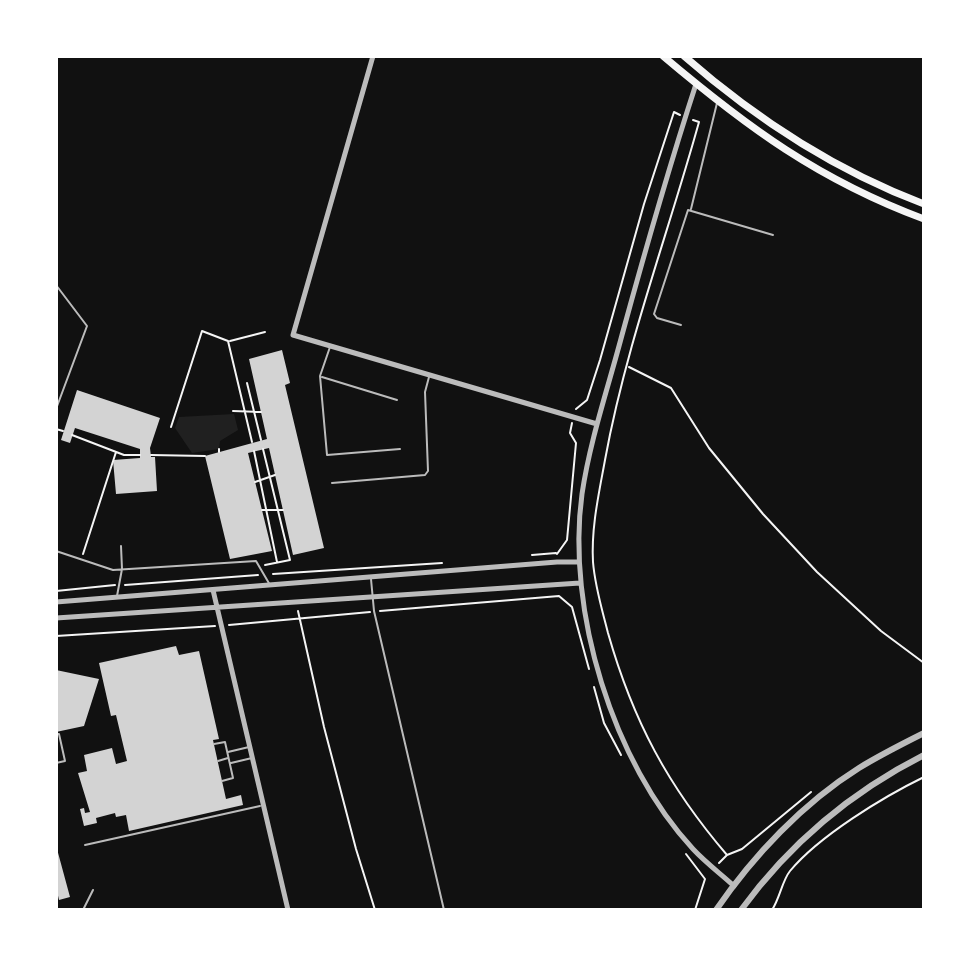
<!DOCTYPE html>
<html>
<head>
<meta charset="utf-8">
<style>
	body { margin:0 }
	#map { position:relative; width:980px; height:966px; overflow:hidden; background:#111; font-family:"Golos Text",sans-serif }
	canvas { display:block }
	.frame { position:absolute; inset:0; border:58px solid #fff; pointer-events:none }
</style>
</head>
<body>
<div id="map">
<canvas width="980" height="966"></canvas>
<div class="frame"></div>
</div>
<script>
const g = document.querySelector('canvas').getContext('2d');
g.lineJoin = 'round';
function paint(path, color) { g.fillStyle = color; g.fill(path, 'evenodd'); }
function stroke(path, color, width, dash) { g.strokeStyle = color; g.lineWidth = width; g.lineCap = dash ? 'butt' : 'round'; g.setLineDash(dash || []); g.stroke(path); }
paint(new Path2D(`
	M234 414 238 430 220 441 219 449 192 453 175 428 179 417Z`), '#202020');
paint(new Path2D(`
	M282 350 290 383 285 385 324 548 293 555 269 448 248 453 272 551 230 559 205 456 267 439 249 359Z
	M77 390 160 418 150 448 151 457H155L157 491 116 494 113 460 140 458V449L75 428 70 443 61 440Z
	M176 646 179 655 199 651 219 739 213 740 226 799 241 795 243 805 129 831 126 815 116 817 115 813 96 818 97 823 84 826 80 809 84 808 85 813 90 812 78 773 87 771 84 755 112 748 116 764 127 761 116 715 111 716 99 663Z
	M56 670 99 679 84 726 56 732Z
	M57 849 70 897 59 900 56 887Z`), '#d3d3d3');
stroke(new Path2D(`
	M693 120 699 122C668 234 626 345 605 460 599 493 591 528 593 562 595 587 602 609 608 633 633 721 668 786 727 855
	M230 341 265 332
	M629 367 671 388 709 448 763 514 817 572 881 631 924 663
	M247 383 261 440
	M576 409 587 400 600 360 644 204 674 112 680 115
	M233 411 261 412
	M171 427 202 331 228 341 252 442
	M56 429 63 431
	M72 435 124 455H140
	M263 449 290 560 265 565
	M254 451 277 562
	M219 452V449
	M151 455 205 456
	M255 482 275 475
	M262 510H283
	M83 554 116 452
	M557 554 567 540 576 443 570 433 572 423
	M532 555 556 553
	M273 574 442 563
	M125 585 258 575
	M56 591 115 585
	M298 611 324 727 356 849 375 910
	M380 611 559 596 572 607 589 669
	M229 625 370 612
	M56 636 215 626
	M594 687 604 723 621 755
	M686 854 705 879 695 910
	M719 863 727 855 742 849 811 792
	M772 910C780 898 782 881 790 871 819 836 883 797 924 777`), '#f5f5f5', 2);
stroke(new Path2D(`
	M691 209 717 103
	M56 285 87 326 56 409
	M681 325 657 318 654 314 688 210 773 235
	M330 347 320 376 327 455 400 449
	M322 377 397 400
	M332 483 425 475 428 471 425 392 429 377
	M56 551 113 570 256 561 270 585
	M371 579 374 611 444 910
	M117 596 122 569 121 546
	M56 734H59L65 761 56 763
	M214 744 225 742 233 778 222 781
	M228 752 249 747
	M218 761 228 758
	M231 763 252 758
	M85 845 260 806
	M83 910 93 890`), '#bcbcbc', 2);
stroke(new Path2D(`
	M373 56 293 335 597 424
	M696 84C669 167 645 251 622 335 608 388 590 440 582 494 566 610 613 763 693 849 706 863 721 874 734 886
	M213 590 288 910
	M56 602 557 562H579
	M56 618 580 583`), '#bcbcbc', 5);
stroke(new Path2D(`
	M716 910C753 856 803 803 859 768 880 755 902 744 924 733
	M741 910C790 843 851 792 924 755`), '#bcbcbc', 6);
stroke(new Path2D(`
	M663 56C747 127 819 180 924 219
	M684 56C756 119 834 170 924 204`), '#f5f5f5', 7);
</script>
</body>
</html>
